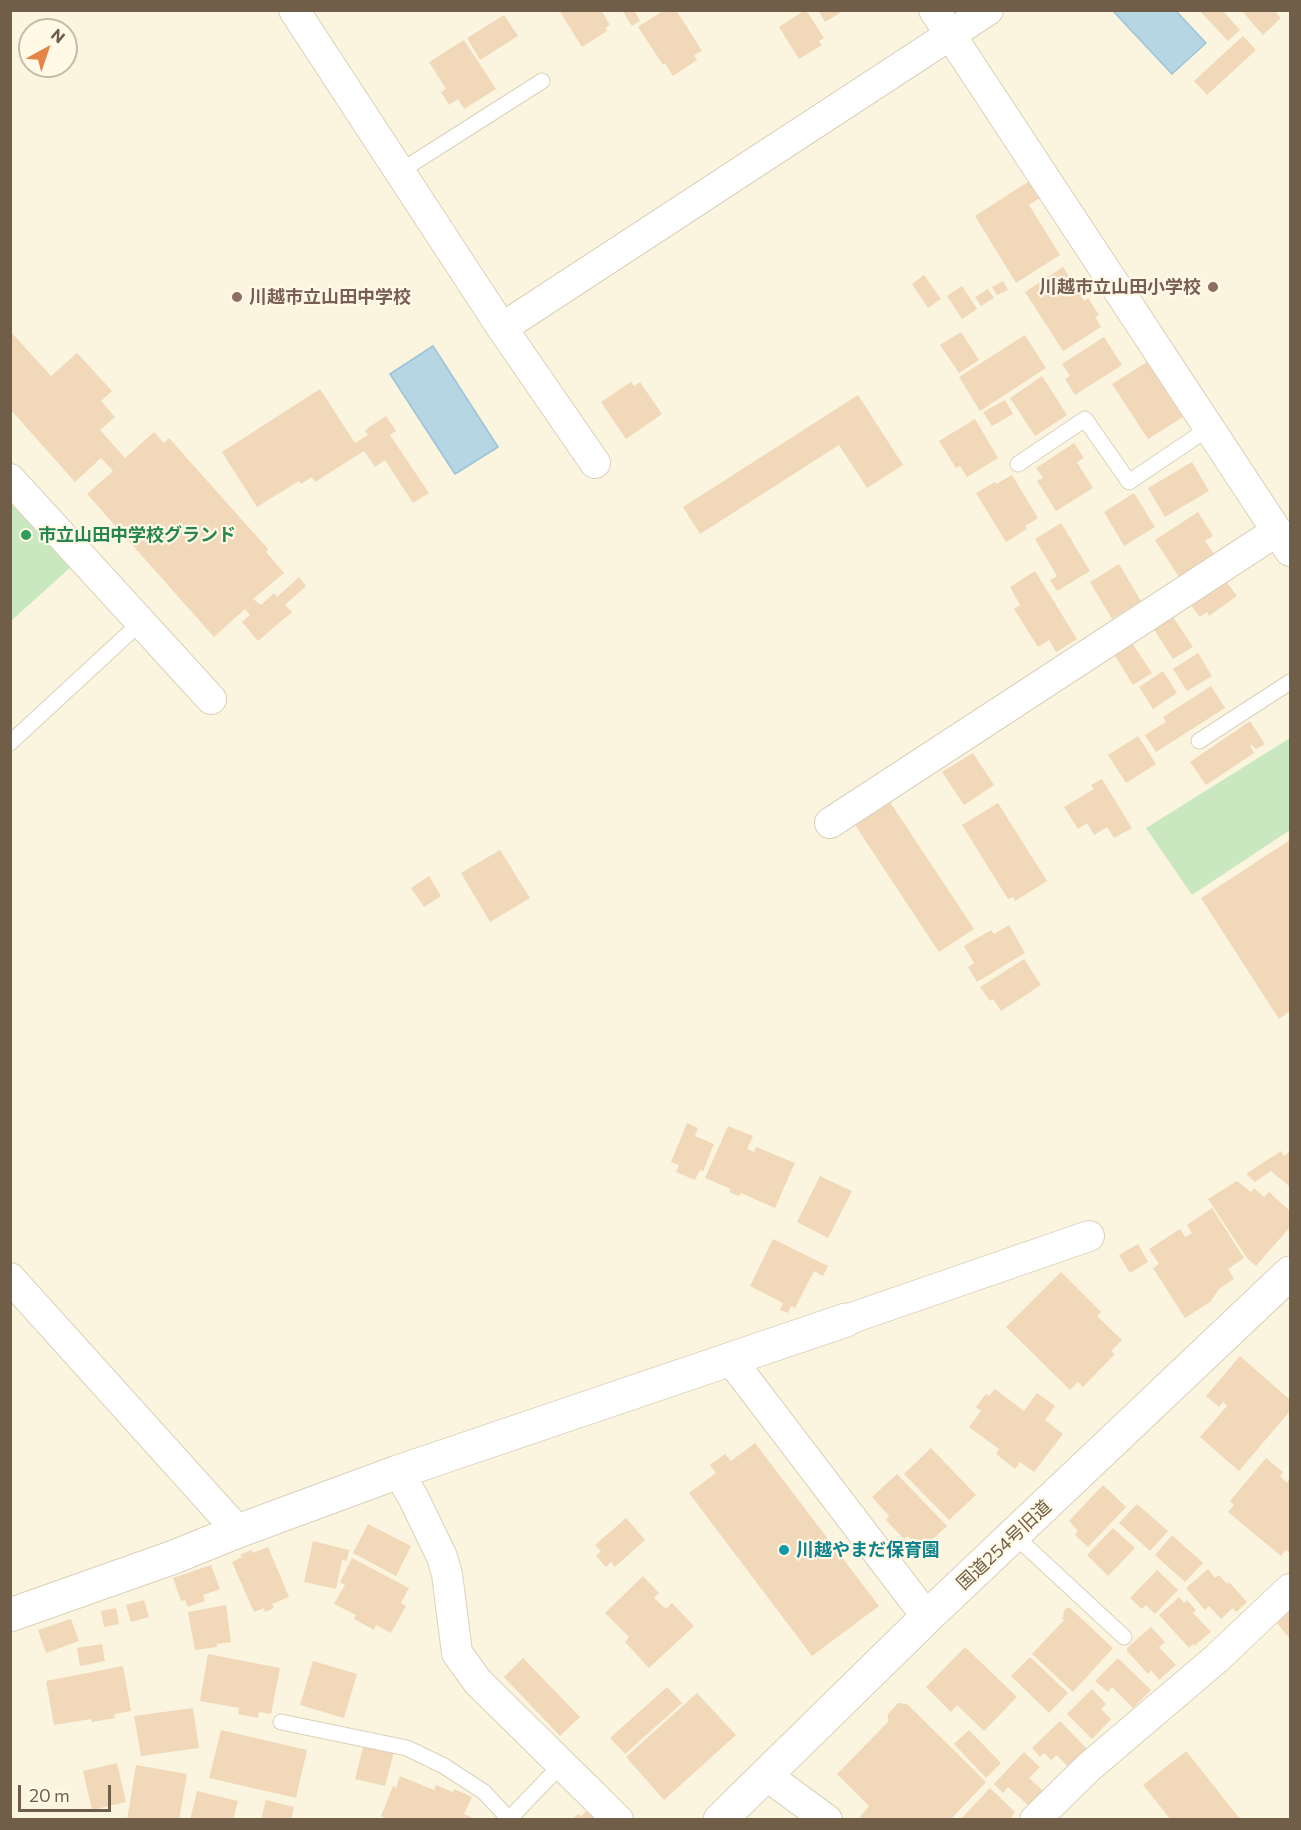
<!DOCTYPE html>
<html>
<head>
<meta charset="utf-8">
<style>
	body { margin:0 }
	#map { position:relative; width:1301px; height:1830px; overflow:hidden; background:#fbf5e0; font-family:Commissioner,sans-serif }
	canvas { display:block }
	.frame { position:absolute; inset:0; border:12px solid #715e48; pointer-events:none }
	.north { position:absolute; left:18px; top:18px; width:60px; height:60px; box-sizing:border-box; background:#fff9e6; border:2px solid #c6bba7; border-radius:50%; rotate:40deg; font-size:16px; font-weight:700; line-height:24px; text-align:center; color:#715e48 }
	.north::after { content:''; display:block; margin:auto; width:21px; height:27px; background:#e48447; clip-path:polygon(50% 0,100% 100%,50% 72%,0 100%) }
	.scale { position:absolute; left:18px; top:1785px; width:93px; height:27px; box-sizing:border-box; border:3px solid #715e48; border-top:0; padding-left:8px; font-size:18px; line-height:21px; white-space:nowrap; color:#715e48; -webkit-text-stroke:4px #fff9e6; paint-order:stroke }
</style>
</head>
<body>
<div id="map">
<canvas width="1301" height="1830"></canvas>
<div class="frame"></div>
<div class="north">N</div>
<div class="scale">20 m</div>
</div>
<script>
const g = document.querySelector('canvas').getContext('2d');
g.lineJoin = 'round';
function paint(path, color) { g.fillStyle = color; g.fill(path, 'evenodd'); }
function stroke(path, color, width, dash) { g.strokeStyle = color; g.lineWidth = width; g.lineCap = dash ? 'butt' : 'round'; g.setLineDash(dash || []); g.stroke(path); }
function label(font, color, halo, rows, align = 'center') {
  g.font = font + ' Commissioner,"Noto Sans JP",sans-serif'; g.lineWidth = 4.5; g.setLineDash([]); g.textBaseline = 'middle'; g.strokeStyle = halo; g.fillStyle = color; for (const [text, x, y, turn = 0] of rows) {
    g.save(); g.translate(x, y); g.rotate((+turn || 0) * Math.PI / 180); g.textAlign = isNaN(turn) ? turn : align; if (halo) g.strokeText(text, 0, 0); g.fillText(text, 0, 0); g.restore();
  }
}
paint(new Path2D(`
	M10 503 71 567 11 621H10Z
	M1290 738V830L1192 895 1146 828Z`), '#c9e8c0');
const water = new Path2D(`
	M1113 11H1176L1206 43 1172 74Z
	M433 346 498 447 455 474 390 374Z`);
paint(water, '#b6d6e4');
stroke(water, '#9cc3d6', 1.5);
paint(new Path2D(`
	M559 10H601L610 25 605 28 607 31 582 47Z
	M622 10H634L640 21 632 26Z
	M664 10H676L702 51 694 55 697 60 673 76 665 63 663 65 638 27Z
	M805 10H806L824 38 819 41 822 45 799 59 779 27Z
	M818 10H839L840 13 825 22Z
	M1199 10H1222L1240 30 1228 41Z
	M1241 10H1279L1276 13 1281 18 1263 35Z
	M504 15 518 36 480 60 467 38Z
	M1243 36 1256 50 1207 95 1194 81Z
	M464 40 496 89 464 109 458 99 449 105 441 92 446 89 429 62Z
	M1031 180 1041 197 1029 205 1060 255 1016 283 975 216Z
	M1063 267 1071 279 1074 276 1085 293 1081 295 1084 301 1088 298 1099 315 1095 317 1101 327 1063 351 1025 292Z
	M924 275 941 299 928 308 912 284Z
	M1003 281 1008 290 997 295 992 287Z
	M962 286 977 309 962 319 947 296Z
	M988 289 994 298 981 306 975 297Z
	M10 331 51 376 77 353 112 391 101 401 115 417 100 430 125 458 154 432 164 443 169 438 268 549 266 552 284 573 253 599 261 605 274 593 277 597 299 577 306 586 285 605 292 612 258 641 242 622 250 615 245 609 214 637 87 494 113 471 101 458 75 482 10 409Z
	M961 332 979 360 959 373 940 345Z
	M1025 335 1046 368 980 411 959 377Z
	M1104 337 1122 365 1075 395 1065 379 1070 376 1062 364Z
	M1147 362 1183 417 1148 439 1112 384Z
	M1042 376 1067 415 1035 436 1010 398Z
	M631 382 634 386 640 382 662 414 626 439 601 402Z
	M320 389 355 443 368 435 365 430 386 416 396 431 390 435 429 493 413 503 385 460 375 467 364 451 315 482 312 477 301 484 299 481 257 507 222 452Z
	M858 395 903 465 867 488 839 445 700 534 683 507Z
	M1005 400 1013 414 992 426 983 412Z
	M975 419 998 458 967 477 960 466 956 468 939 441Z
	M1074 443 1084 458 1077 462 1093 488 1056 511 1037 481 1043 478 1036 468Z
	M1192 462 1209 491 1165 517 1148 488Z
	M1012 475 1038 518 1025 526 1027 529 1006 542 976 493 995 482 996 484Z
	M1134 493 1155 527 1124 546 1104 512Z
	M1198 512 1213 536 1205 541 1214 554 1179 577 1155 540Z
	M1061 523 1090 571 1057 591 1050 580 1057 576 1035 539Z
	M1119 564 1141 601 1112 619 1090 582Z
	M1035 571 1077 639 1056 652 1049 640 1038 647 1014 609 1020 605 1010 587Z
	M1223 577 1237 596 1209 616 1207 612 1200 617 1188 601Z
	M1173 617 1193 647 1173 659 1153 628Z
	M1130 640 1152 673 1133 685 1112 651Z
	M1198 653 1212 676 1187 691 1173 669Z
	M1163 671 1177 693 1153 709 1139 687Z
	M1211 686 1225 708 1156 752 1145 735 1166 722 1163 717Z
	M1250 721 1265 744 1256 749 1252 745 1250 746 1254 753 1206 785 1190 762Z
	M1138 736 1156 764 1126 783 1108 755Z
	M973 753 994 785 964 805 942 772Z
	M1102 779 1132 828 1114 838 1107 827 1094 835 1087 823 1078 829 1064 807 1094 789 1091 785Z
	M890 802 974 929 939 952 855 825Z
	M998 803 1047 881 1015 901 1013 897 1008 899 962 825Z
	M1290 840V1011L1279 1019 1201 898Z
	M500 850 530 898 490 922 461 873Z
	M429 876 441 896 424 907 411 888Z
	M1009 925 1025 953 977 982 968 967 974 963 964 946 991 930 994 934Z
	M1024 959 1041 985 1001 1011 993 999 990 1001 980 987Z
	M687 1123 698 1128 695 1136 714 1144 703 1171 700 1170 695 1180 676 1172 679 1165 671 1162Z
	M728 1126 753 1136 747 1149 754 1152 756 1147 795 1163 775 1208 741 1193 739 1196 729 1192 731 1189 705 1178Z
	M1281 1151 1284 1156 1290 1151V1187L1271 1171 1255 1182 1246 1174Z
	M820 1176 852 1191 828 1238 797 1222Z
	M1237 1181 1251 1192 1254 1188 1264 1197 1269 1192 1290 1211V1227L1256 1266 1247 1258 1208 1199Z
	M1212 1208 1244 1258 1228 1269 1234 1279 1220 1288 1210 1302 1185 1318 1153 1268 1159 1264 1149 1249 1180 1229 1185 1237 1192 1233 1187 1225Z
	M773 1239 828 1266 823 1276 814 1271 795 1308 791 1306 788 1313 780 1310 783 1303 750 1286Z
	M1138 1244 1148 1262 1130 1273 1119 1255Z
	M1061 1272 1101 1312 1097 1316 1122 1340 1111 1351 1115 1354 1083 1387 1078 1382 1070 1390 1006 1327Z
	M1240 1356 1290 1400V1411L1239 1471 1200 1437 1227 1406 1223 1402 1219 1407 1206 1396Z
	M995 1389 1024 1411 1037 1393 1055 1406 1045 1420 1063 1434 1034 1472 1020 1462 1015 1469 996 1454 999 1449 969 1427 981 1411 976 1407 986 1394 989 1396Z
	M755 1443 879 1606 812 1656 689 1493 716 1473 710 1465 725 1454 731 1461Z
	M931 1448 976 1495 949 1520 904 1474Z
	M1266 1458 1283 1472 1280 1476 1287 1483 1290 1478V1549L1289 1552 1286 1550 1281 1556 1228 1512 1234 1505 1230 1501Z
	M897 1474 947 1526 921 1550 908 1536 904 1539 886 1520 889 1516 872 1497Z
	M1103 1485 1126 1507 1088 1547 1075 1535 1078 1531 1069 1521Z
	M1137 1504 1168 1531 1150 1551 1119 1523Z
	M626 1518 645 1540 615 1567 611 1562 606 1567 596 1556 601 1551 595 1545Z
	M368 1524 411 1546 396 1576 353 1553Z
	M1113 1528 1135 1548 1108 1576 1087 1555Z
	M1172 1535 1203 1563 1185 1582 1155 1555Z
	M313 1541 349 1550 347 1561 342 1560 336 1589 304 1582Z
	M268 1547 289 1597 272 1604 274 1608 265 1612 264 1608 254 1612 232 1562 242 1557 240 1555 251 1550 253 1553Z
	M352 1558 409 1588 401 1603 406 1606 391 1633 376 1625 374 1630 354 1619 356 1615 334 1604 345 1585 340 1582Z
	M211 1565 220 1589 203 1595 205 1601 188 1607 185 1600 181 1601 173 1578Z
	M1208 1569 1215 1578 1219 1575 1227 1584 1229 1582 1247 1602 1236 1612 1233 1608 1221 1619 1209 1606 1205 1610 1186 1588Z
	M1157 1570 1178 1590 1155 1614 1146 1605 1142 1609 1130 1598Z
	M643 1576 659 1593 654 1598 666 1609 672 1603 694 1626 649 1668 625 1642 629 1637 605 1613Z
	M1179 1597 1184 1603 1187 1600 1196 1610 1193 1613 1211 1632 1194 1646 1193 1644 1189 1648 1159 1615Z
	M144 1600 149 1617 131 1622 126 1605Z
	M226 1605 231 1642 217 1644V1647L195 1650 188 1612Z
	M116 1608 119 1624 104 1627 101 1611Z
	M1066 1608H1070L1113 1648 1073 1692 1032 1654 1064 1620 1062 1618 1064 1616 1063 1613Z
	M1290 1609V1639L1277 1623Z
	M71 1619 79 1641 46 1653 38 1630Z
	M1151 1627 1165 1642 1159 1647 1176 1665 1159 1680 1151 1670 1148 1674 1127 1651V1648Z
	M102 1644 105 1661 80 1666 77 1648Z
	M965 1647 1017 1697 984 1731 957 1705 951 1712 926 1687Z
	M208 1654 280 1668 271 1714 259 1712 258 1718 238 1714 239 1708 200 1701Z
	M1030 1657 1068 1693 1049 1713 1011 1676Z
	M523 1658 580 1717 560 1736 504 1677Z
	M1118 1658 1151 1690 1133 1708 1112 1687 1108 1692 1095 1681Z
	M313 1661 357 1674 344 1718 300 1705Z
	M123 1666 131 1711 114 1714 115 1718 92 1722 91 1719 54 1725 46 1681Z
	M667 1687 682 1703 625 1754 610 1738Z
	M1092 1689 1106 1704 1101 1709 1111 1719 1092 1739 1067 1714Z
	M697 1693 736 1735 664 1800 626 1757Z
	M898 1703 907 1704 986 1782 950 1820H864L860 1817 869 1806 837 1774 888 1722V1714Z
	M193 1708 199 1748 141 1756 134 1716Z
	M1060 1721 1087 1749 1068 1767 1057 1755 1051 1760 1044 1753 1040 1757 1032 1748Z
	M221 1730 307 1750 296 1798 209 1778Z
	M969 1730 1001 1763 986 1778 954 1744Z
	M364 1744 394 1752 385 1786 355 1779Z
	M1186 1751 1241 1820H1171L1143 1785Z
	M1024 1752 1040 1767 1029 1778 1043 1791 1029 1806 1008 1787 1003 1793 994 1784Z
	M117 1763 126 1802 92 1810 83 1771Z
	M136 1765 187 1774 179 1820H127Z
	M400 1776 434 1790 436 1785 453 1792 454 1789 472 1797 464 1814 477 1820H390L381 1816 393 1786 396 1788Z
	M990 1788 1015 1812 1010 1820H960Z
	M197 1791 238 1801 233 1820H190Z
	M266 1800 294 1807 291 1820H261Z
	M589 1808 597 1820H572L578 1814 581 1816Z`), '#f0d8b9');
const service = new Path2D(`
	M399 172 542 81
	M1018 464 1085 419 1129 482 1209 428
	M1199 741 1290 682
	M10 743 141 622
	M1014 1535 1124 1637
	M281 1722 407 1748 444 1766 484 1792 509 1819
	M508 1820 562 1764`);
const minor = new Path2D(`
	M294 10 502 328 595 463
	M934 10 1290 551
	M502 328 988 10
	M10 479 211 699
	M830 823 1277 531
	M10 1278 238 1531
	M846 1320 1089 1236
	M731 1360 927 1617
	M398 1472 413 1497 442 1557 447 1574 457 1653 478 1682 618 1820
	M766 1775 827 1820
	M1035 1820 1089 1767 1216 1659 1290 1589`);
const tertiary = new Path2D(`
	M10 1615 174 1557 238 1531 398 1472 846 1320
	M720 1820 927 1617 1290 1273`);
stroke(service, '#dcd0ba', 17);
stroke(minor, '#dcd0ba', 32);
stroke(tertiary, '#dcd0ba', 35);
stroke(service, '#fff', 15);
stroke(minor, '#fff', 30);
stroke(tertiary, '#fff', 33);
for (const [x, y, r, color] of [
	[1213,287,6,"#8d6e63"],
	[237,297,6,"#8d6e63"],
	[26,535,6,"#2e9e5b"],
	[784,1550,6,"#0f9aa8"]
]) { const dot = new Path2D(); dot.arc(x, y, r, 0, 2 * Math.PI); g.fillStyle = color; g.fill(dot); stroke(dot, '#fff9e6', 2); }
label('bold 18px', '#785e54', '#fff9e6', [
	["川越市立山田小学校",1201,287],
	["川越市立山田中学校",249,297,"left"]
], 'right');
label('bold 18px', '#27864d', '#fff9e6', [
	["市立山田中学校グランド",38,535]
], 'left');
label('18px', '#715e48', '#fff9e6', [
	["国道254号旧道",1004,1545,-43]
]);
label('bold 18px', '#0d838f', '#fff9e6', [
	["川越やまだ保育園",796,1550]
], 'left');
</script>
</body>
</html>
